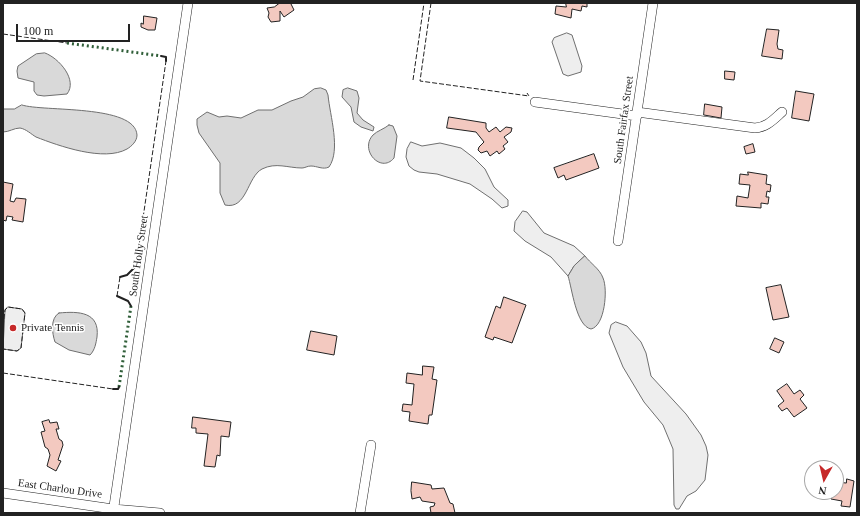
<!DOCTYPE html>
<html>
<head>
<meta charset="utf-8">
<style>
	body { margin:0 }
	#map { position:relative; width:860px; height:516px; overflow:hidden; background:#fff; font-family:Georgia,serif }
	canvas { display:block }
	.frame { position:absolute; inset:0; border:4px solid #222; pointer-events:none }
	.north { position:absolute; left:804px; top:460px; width:40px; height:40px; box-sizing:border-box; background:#fff; border:1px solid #a7a7a7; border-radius:50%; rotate:188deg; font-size:11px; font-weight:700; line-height:16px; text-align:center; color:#222 }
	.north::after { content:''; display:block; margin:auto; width:14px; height:18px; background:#c62828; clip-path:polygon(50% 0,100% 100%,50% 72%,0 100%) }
	.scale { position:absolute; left:16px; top:24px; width:114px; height:18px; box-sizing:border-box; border:2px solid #222; border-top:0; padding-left:5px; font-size:12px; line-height:14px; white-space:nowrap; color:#222; -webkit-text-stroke:3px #fff; paint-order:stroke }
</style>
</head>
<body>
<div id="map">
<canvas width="860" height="516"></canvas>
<div class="frame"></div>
<div class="north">N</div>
<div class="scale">100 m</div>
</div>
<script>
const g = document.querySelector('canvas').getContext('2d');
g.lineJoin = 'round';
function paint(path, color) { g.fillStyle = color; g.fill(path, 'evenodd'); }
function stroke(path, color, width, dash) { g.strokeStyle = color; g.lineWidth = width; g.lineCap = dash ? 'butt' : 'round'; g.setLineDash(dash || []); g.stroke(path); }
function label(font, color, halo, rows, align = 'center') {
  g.font = font + ' Georgia,serif'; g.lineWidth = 3; g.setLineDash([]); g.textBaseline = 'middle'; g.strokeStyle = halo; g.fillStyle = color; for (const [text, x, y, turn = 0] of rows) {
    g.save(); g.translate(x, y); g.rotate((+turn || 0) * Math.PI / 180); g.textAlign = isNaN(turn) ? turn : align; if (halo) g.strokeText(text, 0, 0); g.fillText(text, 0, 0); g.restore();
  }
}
const green = new Path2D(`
	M567 33 572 35 582 66 581 72 568 76 563 74 552 42 554 38Z
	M411 142 422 146 440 143 461 148 474 158 485 169 494 187 508 200V206L502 208 492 199 470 184 437 174 419 172 414 170 409 166 406 157 407 149Z
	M523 211 527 212 544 233 574 246 585 256 574 266 568 276 551 257 525 241 514 231 515 222Z
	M8 307 22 309 25 313 21 348 17 351 3 349 5 310Z
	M616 322 627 326 641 342 646 353 651 376 686 414 701 435 706 446 708 455 705 480 696 491 687 496 679 509H676L674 505 673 449 663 425 644 402 623 367 609 333 611 325Z`);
paint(green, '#eee');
stroke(green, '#6f6f6f', 1);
const water = new Path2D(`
	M45 53C59 58 78 80 67 94L44 96 37 95 34 91V82L18 78 17 71 18 66 36 54Z
	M321 88 326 90 328 95C330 116 341 150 329 167 323 170 317 166 311 166 307 166 305 168 302 168 288 168 276 162 262 169 247 177 247 210 225 205L220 193V163L199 133 197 125V119L207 112 219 117 227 116 241 118 258 110H272L291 101 303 97 314 89Z
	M348 88 357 91 359 98 357 113 363 120 374 127 373 131 361 127 354 122 351 107 342 97 343 90Z
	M22 105C43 112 135 104 137 135 137 141 132 146 127 149 104 162 59 146 36 137 31 134 26 129 20 128 14 128 9 132 3 132V109H14Z
	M389 125 393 126 397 136 394 158C381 174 359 150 373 135 377 131 384 129 389 125Z
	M585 256C590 263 600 269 603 278 608 289 605 326 591 329 576 326 572 288 568 276L574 266Z
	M59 313C79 311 100 312 97 337 96 343 95 350 90 355L69 350 55 342C52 333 50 318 59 313Z`);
paint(water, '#d9d9d9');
stroke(water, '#6f6f6f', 1);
const building = new Path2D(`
	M280 3H292L291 4 294 10 284 17 280 11V21L271 22 268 17 269 13 267 8 274 7Z
	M566 3H587V7L582 6 581 11 572 9 571 18 555 14 556 6 566 7Z
	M144 16 157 18 155 30H148L141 27V23L143 24Z
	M767 29 779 30 777 44 778 49 783 50 782 59 762 56Z
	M725 71 735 72 734 80 725 79Z
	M796 91 814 94 809 121 792 118Z
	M705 104 722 107 721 118 704 115Z
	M449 117 486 123V128L489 132 496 127 500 132 506 127 512 128 511 132 504 137 508 142 503 146 505 149 499 154 497 151 490 156 487 151 481 153 478 150 479 147 484 142 476 132 447 128Z
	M753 144 755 152 746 154 744 147Z
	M594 154 599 168 566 180 564 175 558 178 554 168Z
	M748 172 767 175 766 184 771 185 770 192 767 191 766 197H769L768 204 761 203V208L736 206 737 196 748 198 750 185 739 184 740 174 748 175Z
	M3 182 13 184 10 201 14 202 16 198 26 199 23 222 12 220 13 217 7 216 6 221 3 220Z
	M781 285 789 317 773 320 766 288Z
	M504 297 526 305 512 343 494 337 493 340 485 337 496 306 500 308Z
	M311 331 337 336 334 355 307 350Z
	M775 338 784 342 779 353 770 349Z
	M423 366 434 367 432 379 437 380 432 415H429L428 424 409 421 410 412 402 411 403 404 412 405 414 384 406 383 407 373 422 375Z
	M787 384 794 394 800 390 804 395 800 399 807 408 794 417 787 408 782 411 778 406 784 401 777 391Z
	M193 417 231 422 229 437 221 436 220 456 217 455 215 467 204 466 208 434 196 433V428H192Z
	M49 420 50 423 57 422 59 429H56L59 439 62 441 63 445 58 460 61 461 56 471 47 466 50 455 48 449 45 447 41 432 45 431 42 422Z
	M847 479 854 481 850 507 841 506 842 501 831 499 832 492H836V482L846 483Z
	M412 482 431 485 432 489 444 488 450 503 453 504 455 513H431L430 507 434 506 435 503 422 501 420 497 412 499 411 491Z`);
paint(building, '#f3c9c0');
stroke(building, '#222', 1);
const minor = new Path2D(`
	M535 102 637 116
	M637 112 755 128C767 127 773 120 782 112
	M618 241 653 3
	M3 493 113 509 160 513
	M113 513 188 3
	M360 513 371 445`);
stroke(minor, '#222', 10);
stroke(minor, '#fff', 9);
stroke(new Path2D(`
	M67 43 161 56
	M119 387 131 306`), '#2f5e38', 3, [2, 3]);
stroke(new Path2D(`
	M431 3 420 81 529 96 527 93
	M3 34 67 43
	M413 80 424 3
	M136 266 166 61
	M117 296 120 277
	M3 326 5 310 8 307 22 309 25 313 21 348 17 351 3 349
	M3 373 113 389`), '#222', 1, [5, 2]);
stroke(new Path2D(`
	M161 56 166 57V61
	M120 277 127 275 136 266
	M117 296 128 301 131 306
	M113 389H118L119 387`), '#222', 2);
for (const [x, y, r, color] of [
	[13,328,4,"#c62828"]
]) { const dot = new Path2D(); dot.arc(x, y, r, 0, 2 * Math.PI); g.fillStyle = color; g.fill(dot); stroke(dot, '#fff', 1.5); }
label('11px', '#222', '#fff', [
	["South Fairfax Street",624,120,-82],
	["South Holly Street",139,256,-82],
	["East Charlou Drive",60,489,8]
]);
label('11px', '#222', '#fff', [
	["Private Tennis",21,328]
], 'left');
</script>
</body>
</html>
